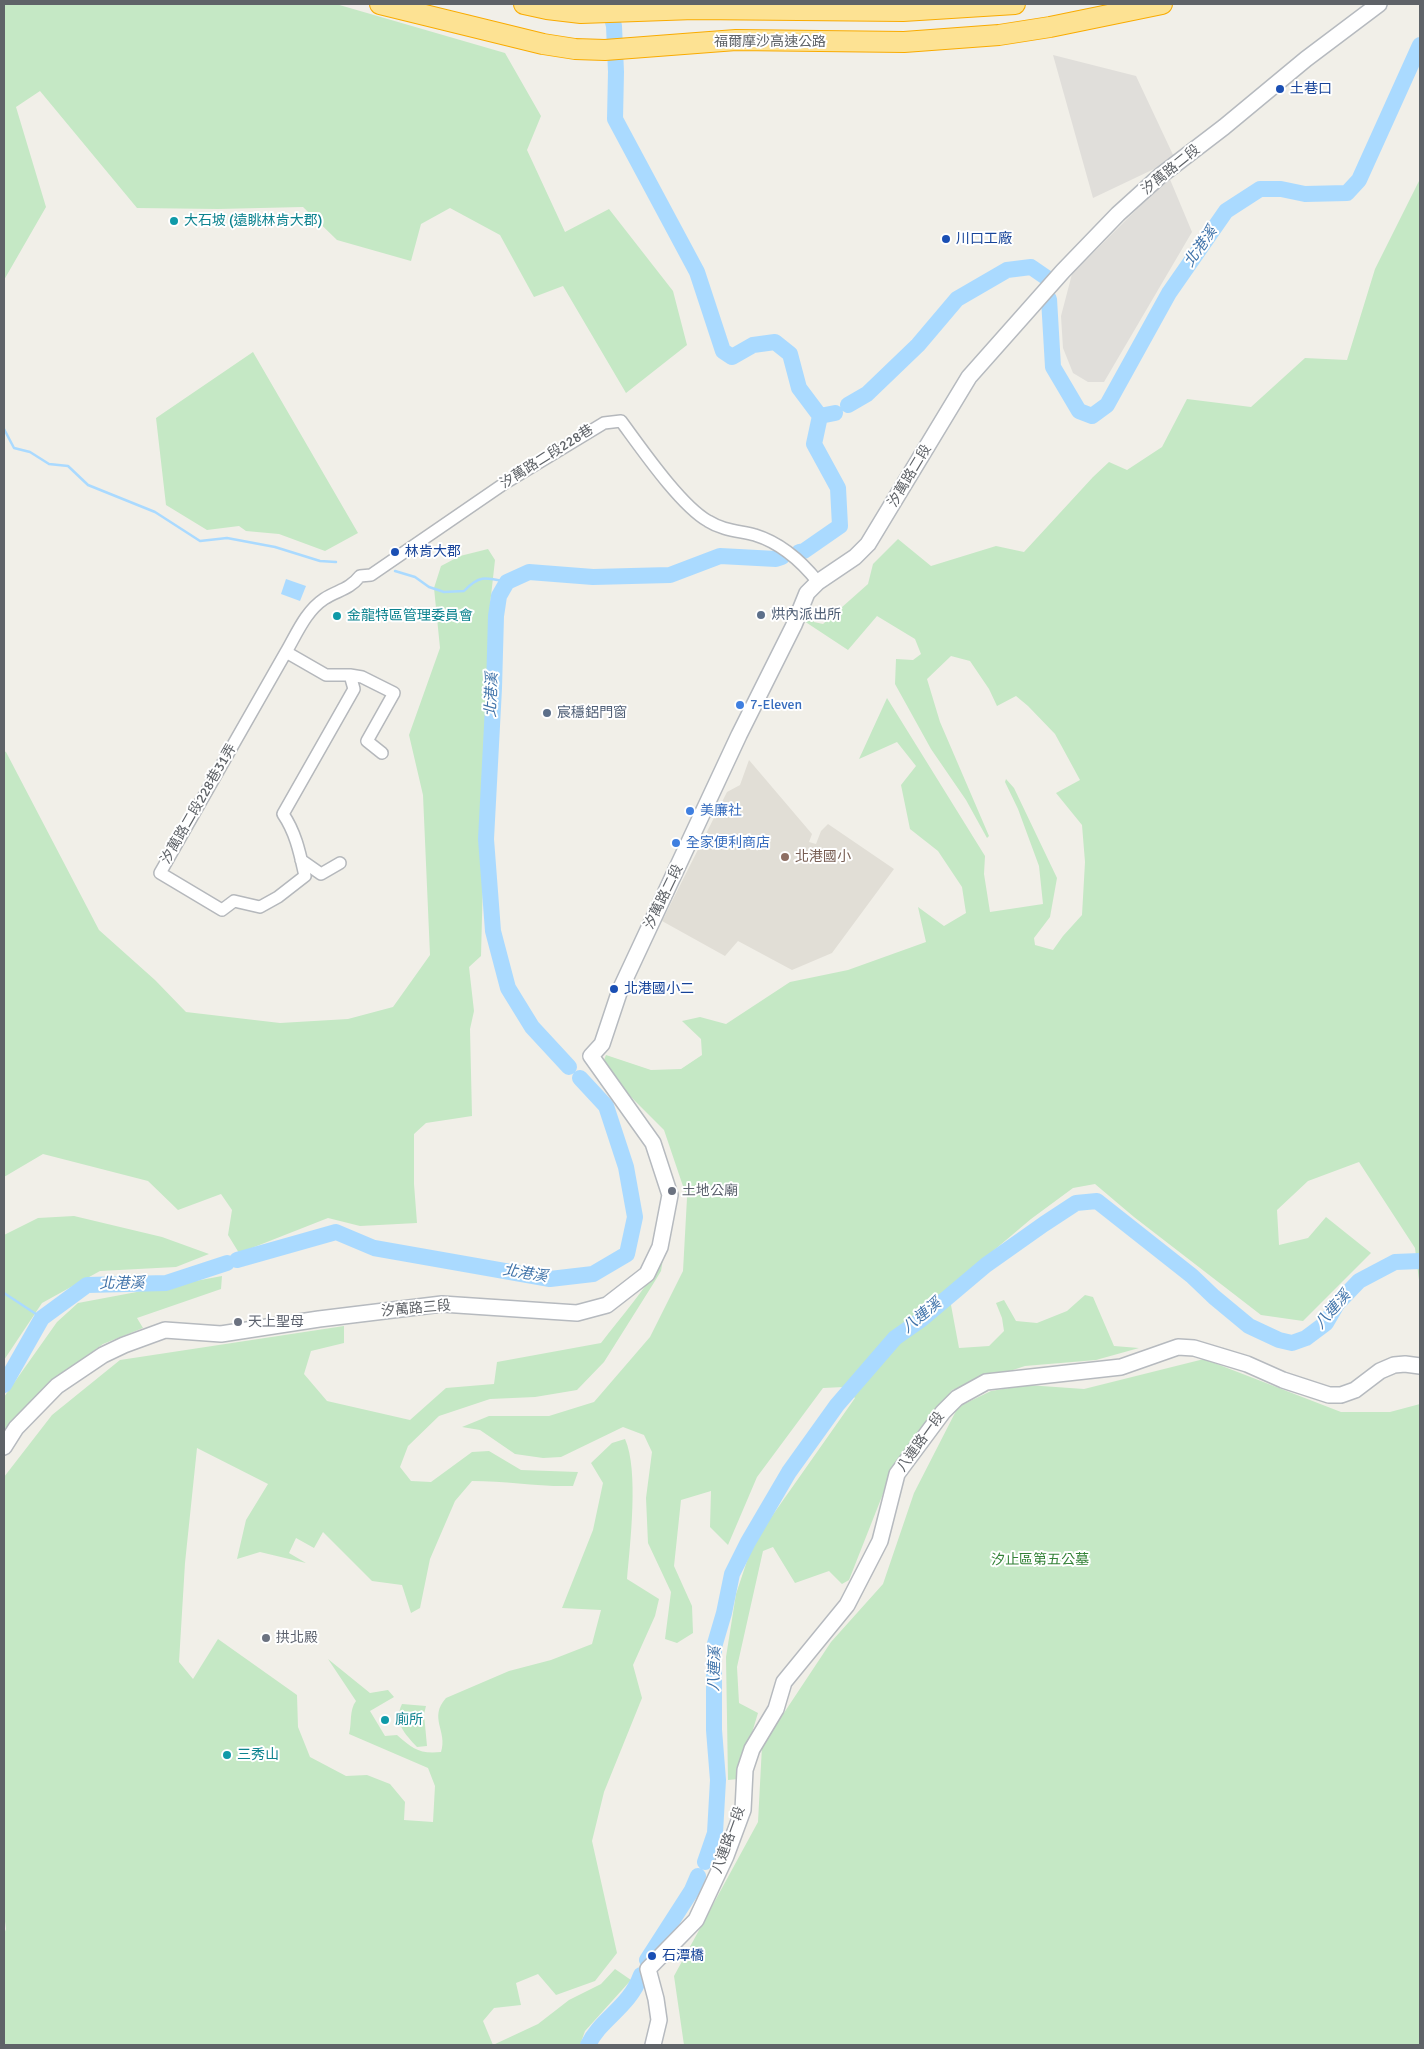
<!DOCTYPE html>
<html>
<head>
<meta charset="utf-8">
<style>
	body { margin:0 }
	#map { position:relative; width:1424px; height:2049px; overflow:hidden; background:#f1efe8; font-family:Signika,sans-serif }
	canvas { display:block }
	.frame { position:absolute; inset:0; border:5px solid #5f6368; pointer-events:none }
</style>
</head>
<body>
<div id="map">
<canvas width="1424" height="2049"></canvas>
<div class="frame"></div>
</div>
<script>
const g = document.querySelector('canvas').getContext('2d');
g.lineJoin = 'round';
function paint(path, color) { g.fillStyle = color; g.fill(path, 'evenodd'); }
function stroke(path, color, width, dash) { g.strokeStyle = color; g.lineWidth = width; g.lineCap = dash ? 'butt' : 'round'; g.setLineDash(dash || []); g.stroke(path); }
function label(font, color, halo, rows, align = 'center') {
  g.font = font + ' Signika,"Noto Sans TC",sans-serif'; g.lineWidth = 4; g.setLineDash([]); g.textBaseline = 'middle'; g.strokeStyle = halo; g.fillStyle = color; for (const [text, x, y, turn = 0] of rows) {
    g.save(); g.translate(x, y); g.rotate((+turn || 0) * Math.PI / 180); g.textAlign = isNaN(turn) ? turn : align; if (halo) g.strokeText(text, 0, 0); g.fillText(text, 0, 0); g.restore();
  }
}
paint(new Path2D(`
	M1053 55 1136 76 1175 159 1093 198Z
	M1169 177 1192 232 1104 382H1088L1073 373 1063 348 1061 316 1072 274Z`), '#e0deda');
paint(new Path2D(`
	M749 760 812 834 809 842 816 844 821 831 828 824 894 869 832 953 792 970 738 941 725 956 662 921 727 792 740 785Z`), '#e1ded6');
paint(new Path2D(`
	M4 4H336L505 53 541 116 527 150 565 232 609 209 673 291 687 345 626 393 563 286 534 297 500 235 450 208 421 224 411 261 337 240 303 207 218 209 137 208 40 91 16 107 46 207 4 280Z
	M1420 179V1288L1415 1248 1359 1162 1308 1181 1277 1210 1279 1245 1308 1238 1326 1217 1371 1253 1303 1321 1261 1315 1134 1217 1095 1184 1073 1188 1031 1219 948 1289 959 1348 989 1346 1004 1331 1002 1318 996 1303 1004 1300 1016 1321 1037 1323 1067 1311 1085 1295 1093 1297 1114 1346 1139 1348 1096 1360 1025 1366 952 1390 890 1476 849 1580 842 1584 829 1571 795 1583 773 1547 763 1551 737 1667 739 1703 758 1713 738 1779 728 1780 726 1657 736 1594 753 1543 855 1398 844 1387 823 1388 757 1477 728 1545 710 1527 711 1491 681 1500 674 1566 692 1606 693 1633 677 1643 665 1639 671 1592 648 1543 646 1498 652 1452 644 1435 623 1427 561 1457 543 1458 515 1454 480 1430 462 1427 489 1416H549L594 1402 650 1337 683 1271 687 1198 664 1130 613 1079 602 1065 606 1055 651 1070 681 1069 702 1055 701 1039 682 1021 700 1017 726 1024 790 982 848 970 926 942 918 907 944 926 966 913 962 887 938 851 910 829 901 785 916 766 897 742 859 759 887 698 985 856 984 874 990 912 1043 904 1039 866 1018 809 1005 782 1006 779 1014 788 1057 878 1050 917 1034 938 1035 945 1053 950 1063 936 1082 915 1085 862 1082 825 1056 793 1080 780 1055 734 1028 706 1016 696 997 706 989 689 970 661 951 656 927 679 940 722 989 836 987 838 966 800 931 749 895 684 896 659 913 660 921 654 915 639 877 616 848 650 804 621 809 614 814 622 823 624 868 584 873 564 898 539 931 566 996 546 1024 552 1093 477 1109 462 1127 470 1162 447 1187 399 1251 407 1305 358 1347 360 1375 269Z
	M253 352 358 533 325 551 279 534 246 531 239 526 207 530 166 505 156 418Z
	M488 549 495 560 490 605 481 956 469 967 474 1011 470 1029 472 1116 426 1123 414 1134V1184L417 1223 360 1226 328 1218 239 1253 228 1235 232 1210 221 1194 178 1210 148 1181 43 1154 4 1177V751L6 752 99 930 155 980 186 1012 280 1023 348 1019 393 1007 430 955 423 795 409 735 440 648 434 588 441 566 460 556Z
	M74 1216 162 1237 209 1254 176 1267 100 1271 42 1303 4 1360V1235L38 1218Z
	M663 1259 661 1271 655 1281 604 1362 577 1390 535 1397 490 1399 439 1416 408 1446 400 1467 411 1481 431 1482 472 1452 489 1451 521 1470 578 1472 573 1486C539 1487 506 1481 472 1481L455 1501 430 1559 420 1608 411 1613 402 1585 372 1581 323 1532 314 1548 296 1538 289 1553 306 1563 260 1552 237 1559 246 1520 268 1484 197 1448 185 1563 179 1662 193 1679 218 1639 297 1695 298 1727 310 1757 346 1776 367 1775 390 1784 405 1802 404 1820 433 1822 435 1786 428 1768 349 1734C352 1723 349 1710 356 1701L328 1659 370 1693 388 1690 394 1697 370 1711 385 1736 397 1735C413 1749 419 1754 441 1752 448 1731 428 1718 446 1698L509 1671 551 1660 592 1644 601 1610 562 1608 593 1530 603 1483 591 1463 612 1443 625 1439C639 1470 630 1544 627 1579L659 1599 655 1616 633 1665 642 1698 604 1792 592 1841 617 1953 595 1981 556 1995 538 1974 516 1983 521 2005 494 2008 483 2021 493 2045 538 2024 569 2000 601 1984 615 1969 631 1980 585 2031 580 2045H4V1934L6 1929 4 1914V1477L52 1415 120 1360 344 1326V1343L311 1351 304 1374 327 1401 410 1420 446 1388 494 1384 497 1362 601 1343C622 1316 646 1288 663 1259Z
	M222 1276 221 1289 137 1318 143 1328 103 1344 54 1380 4 1437V1397L57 1322 78 1303Z
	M1204 1359 1341 1412H1390L1420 1404V2045H684L674 1976 758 1822 762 1746 831 1642 883 1584 914 1493 958 1407 991 1391 1027 1385 1084 1389Z
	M402 1704 426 1706 424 1714 427 1746 417 1747C405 1734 393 1722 402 1704Z`), '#c5e8c5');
paint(new Path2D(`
	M286 579 306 586 300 601 281 594Z`), '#aadaff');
stroke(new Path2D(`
	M4 429 14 448 30 452 49 464 68 466 88 485 155 512 200 541 227 538 275 547 320 561 336 562
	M395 571 415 577 429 587 444 592 464 591C479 575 485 577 507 582
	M4 1293 42 1318`), '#aadaff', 2.5);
stroke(new Path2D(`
	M608 4 614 26 616 72 615 119 697 272 723 351 732 357 753 345 775 342 790 354 799 388 820 416
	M1049 299 1053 367 1079 411 1092 416 1107 405 1169 293 1226 211 1260 189H1281L1305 194 1347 193 1359 180 1420 45
	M848 405 867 394 918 345 957 299 1007 270 1031 267 1047 278
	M799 552 804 551 840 526 838 488 814 444 820 416 835 413
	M569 1067 532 1027 508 988 493 931 486 839 494 688 496 616 499 596 507 582 529 572 593 577 670 575 720 556 776 559 782 557
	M237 1260 336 1232 374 1248 550 1279 593 1274 627 1254 635 1217 626 1167 606 1106 580 1078
	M4 1385 42 1318 87 1285 166 1283 227 1263
	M705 1862 715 1833 718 1780 714 1730V1647L724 1613 732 1574 748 1542 789 1472 837 1405 895 1338 922 1319 986 1265 1044 1224 1076 1203 1097 1201 1192 1276 1214 1297 1249 1326 1279 1340 1292 1343 1306 1338 1326 1323 1337 1304 1359 1281 1395 1262 1420 1261
	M647 1960 692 1890 698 1876
	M588 2045C601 2018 629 2008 641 1975`), '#aadaff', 16);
const street = new Path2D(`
	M286 652 160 873 222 910 234 901 260 907 278 897 305 876C300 854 296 833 283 814L354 689 350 675H326L286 652C297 633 306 611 324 599 338 590 349 590 360 576L371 575 505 483 604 423 621 421C641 448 680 505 708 521 722 530 739 531 755 535 781 543 802 562 818 582
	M350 675 362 677 394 693 367 741 382 753
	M301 860 321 874 340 863`);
const secondary = new Path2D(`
	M4 1447 16 1428 57 1386 103 1355 124 1345 165 1330 221 1334 319 1319 442 1304 577 1313 607 1305 647 1274 660 1247 670 1195 653 1143 591 1056 602 1044 620 990 739 735 794 625 807 593 818 582 855 557 868 544 969 377 1063 271 1118 214 1160 176 1224 127 1306 59 1379 4
	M653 2045 659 2020 656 1999 648 1969 696 1920 726 1856 743 1810 745 1770 752 1749 776 1709 784 1682 847 1605 880 1541 897 1474 943 1412 957 1398 986 1382 1121 1367 1178 1347 1194 1348 1247 1364 1283 1380 1329 1395H1341L1355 1390 1380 1371 1394 1365 1405 1364 1420 1366`);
const highway = new Path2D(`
	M380 4 543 44 575 49 605 50 736 40 904 42 999 35 1050 27 1162 4
	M524 4 547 9 581 13 694 9 903 11 1015 4`);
stroke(street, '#b5b8bc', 14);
stroke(secondary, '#b6babf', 18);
stroke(highway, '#f9ab00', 22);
stroke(street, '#fff', 11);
stroke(secondary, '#fff', 15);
stroke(highway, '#fde293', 20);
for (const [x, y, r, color] of [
	[1280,89,5,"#1a4fb4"],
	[174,221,5,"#0f9aa8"],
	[946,239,5,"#1a4fb4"],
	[395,552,5,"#1a4fb4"],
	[761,615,5,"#5c6f8a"],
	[337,616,5,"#0f9aa8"],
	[740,705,5,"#3f7fe0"],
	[547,713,5,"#5c6f8a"],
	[690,811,5,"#3f7fe0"],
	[676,843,5,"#3f7fe0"],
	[785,857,5,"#8d6e63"],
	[614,989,5,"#1a4fb4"],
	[672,1191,5,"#6b7280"],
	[238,1322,5,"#6b7280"],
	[266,1638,5,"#6b7280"],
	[385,1720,5,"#0f9aa8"],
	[227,1755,5,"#0f9aa8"],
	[652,1956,5,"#1a4fb4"]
]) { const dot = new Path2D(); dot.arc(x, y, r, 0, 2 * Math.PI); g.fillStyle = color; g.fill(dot); stroke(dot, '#fff', 2); }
label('14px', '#5f6368', '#fff', [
	["福爾摩沙高速公路",770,42],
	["汐萬路二段",1171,170,-39],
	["汐萬路二段228巷",547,457,-32],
	["汐萬路二段",910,476,-59],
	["汐萬路二段228巷31弄",199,804,-60],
	["汐萬路二段",664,897,-64],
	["汐萬路三段",416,1309,-5],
	["八連路一段",921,1442,-54],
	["八連路一段",729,1840,-70]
]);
label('14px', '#164399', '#fff', [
	["土巷口",1290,89],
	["川口工廠",956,239],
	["林肯大郡",405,552],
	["北港國小二",624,989],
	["石潭橋",662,1956]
], 'left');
label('14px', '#0d838f', '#fff', [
	["大石坡 (遠眺林肯大郡)",184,221],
	["金龍特區管理委員會",347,616],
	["廁所",395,1720],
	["三秀山",237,1755]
], 'left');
label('14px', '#4e5e75', '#fff', [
	["烘內派出所",771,615],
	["宸穩鋁門窗",557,713]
], 'left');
label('14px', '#366cbe', '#fff', [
	["7-Eleven",750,705],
	["美廉社",700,811],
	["全家便利商店",686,843]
], 'left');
label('14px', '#785e54', '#fff', [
	["北港國小",795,857]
], 'left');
label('14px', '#5b616d', '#fff', [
	["土地公廟",682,1191],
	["天上聖母",248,1322],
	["拱北殿",276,1638]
], 'left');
label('14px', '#348238', '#fff', [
	["汐止區第五公墓",1040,1560]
]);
label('italic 15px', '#4174aa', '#fff', [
	["北港溪",1201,247,-55],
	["北港溪",492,695,-88],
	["北港溪",525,1274,9],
	["北港溪",122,1284,-1],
	["八連溪",1333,1310,-49],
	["八連溪",922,1316,-39],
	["八連溪",715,1669,-88]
]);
</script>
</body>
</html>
